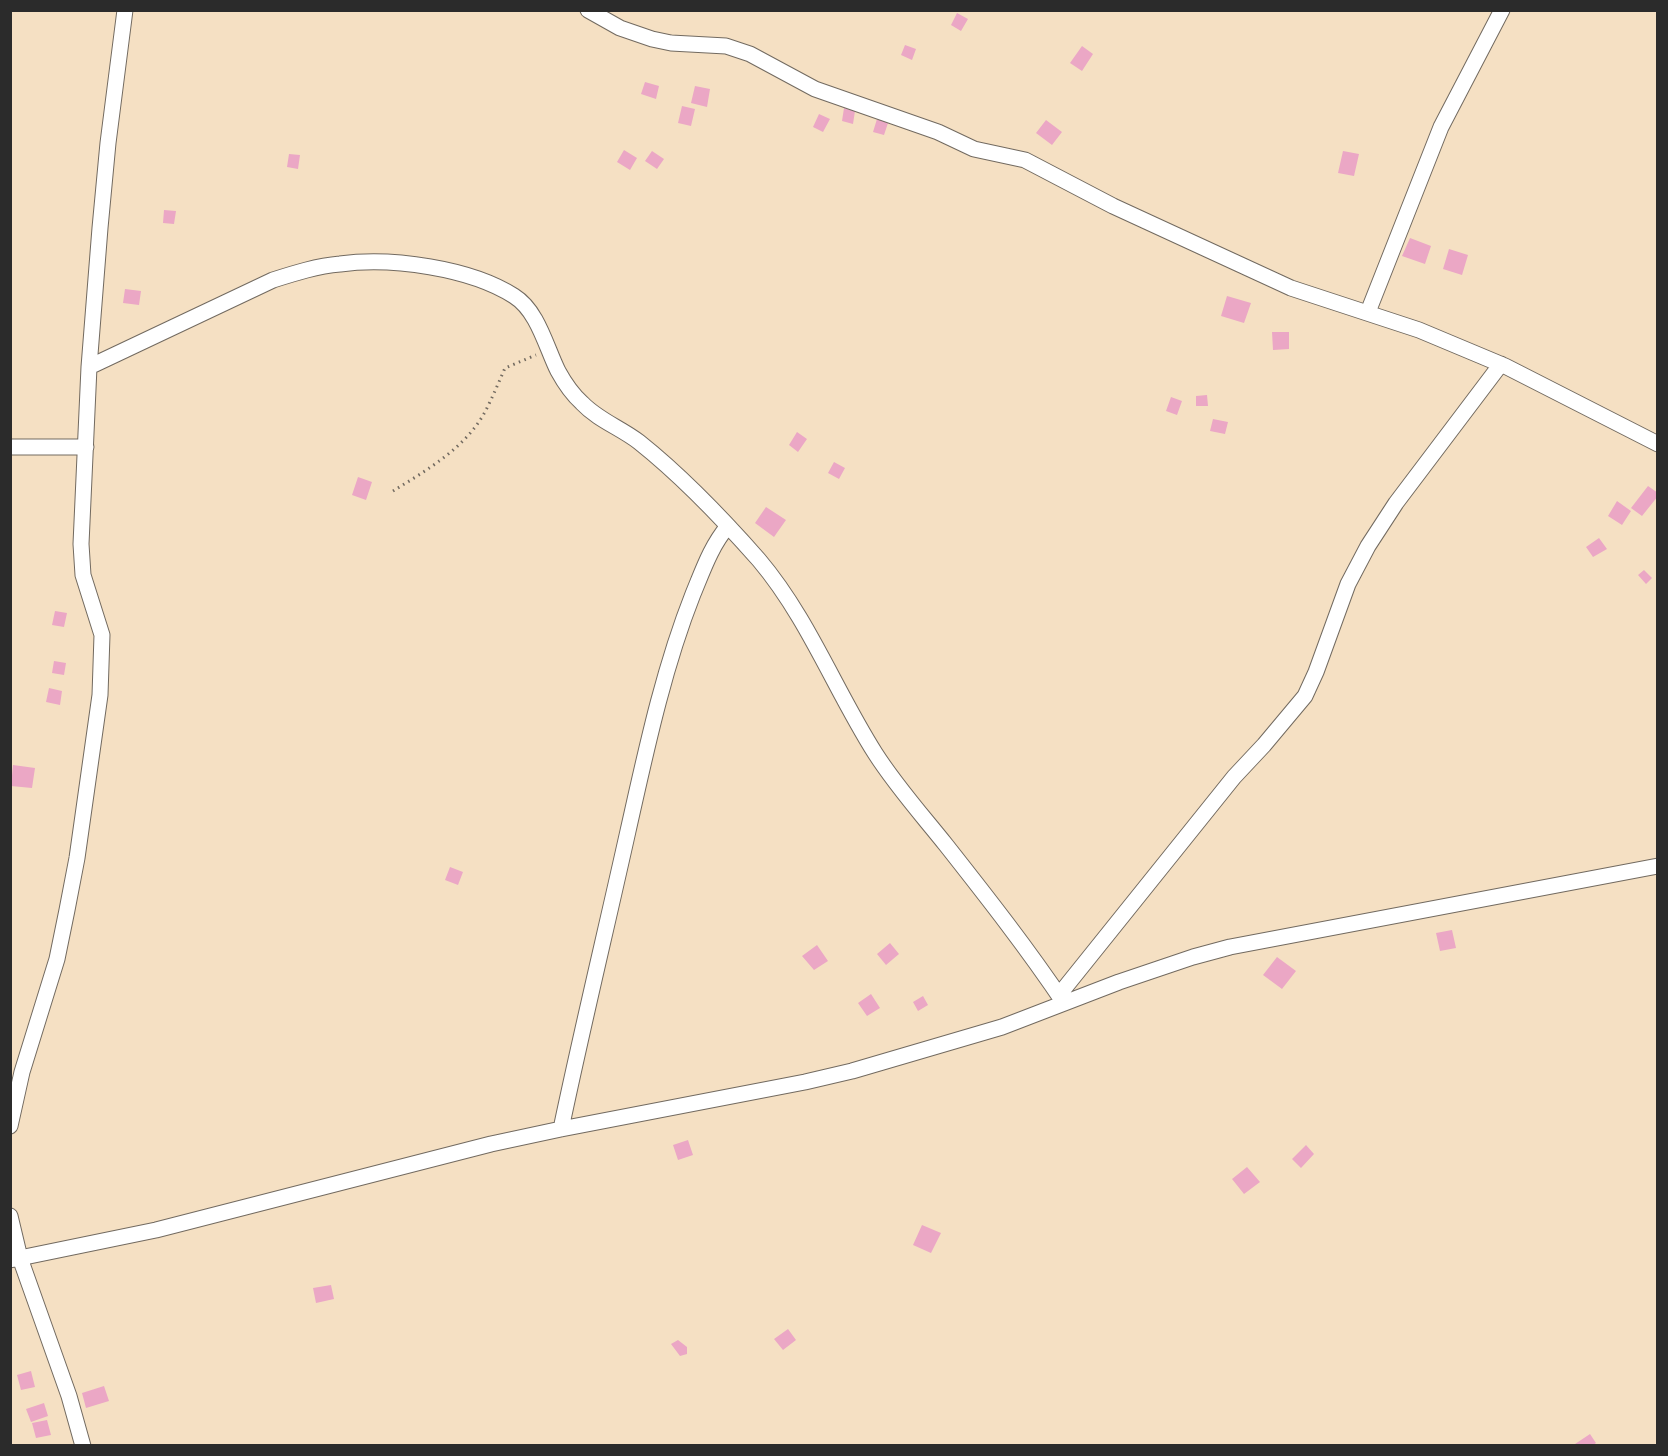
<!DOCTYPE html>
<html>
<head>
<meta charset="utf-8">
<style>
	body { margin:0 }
	#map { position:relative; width:1668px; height:1456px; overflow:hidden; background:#f5e0c3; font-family:"Old Standard TT",serif }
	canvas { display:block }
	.frame { position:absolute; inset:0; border:12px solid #2b2b2b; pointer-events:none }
</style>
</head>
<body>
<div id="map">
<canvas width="1668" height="1456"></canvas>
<div class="frame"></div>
</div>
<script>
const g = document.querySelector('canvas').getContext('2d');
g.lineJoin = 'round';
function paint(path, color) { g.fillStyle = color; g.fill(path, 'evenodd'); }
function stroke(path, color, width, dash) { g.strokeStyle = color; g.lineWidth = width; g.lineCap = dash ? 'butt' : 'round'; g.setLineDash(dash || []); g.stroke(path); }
paint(new Path2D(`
	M957 13 968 19 961 31 951 25Z
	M905 45 916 49 912 60 901 55Z
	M1082 46 1093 54 1082 71 1070 63Z
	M645 82 659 86 656 99 641 94Z
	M695 86 710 89 707 107 691 103Z
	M682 106 695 109 691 126 678 123Z
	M844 108 855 111 853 124 842 121Z
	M819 114 830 119 823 132 813 127Z
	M877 119 888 123 884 135 873 132Z
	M1046 120 1062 132 1052 145 1036 133Z
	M624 150 637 158 630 170 617 162Z
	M652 151 664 159 657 169 645 161Z
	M1343 151 1359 154 1354 176 1338 173Z
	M289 154 300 155 298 169 287 167Z
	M164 210 176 211 174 224 163 223Z
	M1410 238 1431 246 1425 264 1402 256Z
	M1449 249 1468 255 1462 275 1443 269Z
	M125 289 141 291 139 305 123 303Z
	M1227 296 1251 303 1244 323 1221 316Z
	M1272 332H1289V349L1273 350Z
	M1207 395 1208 406H1196V396Z
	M1171 397 1182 401 1177 415 1166 411Z
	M1213 419 1228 422 1225 434 1210 431Z
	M797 432 807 439 798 452 789 445Z
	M834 462 845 468 839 479 828 473Z
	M358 477 372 482 366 500 352 495Z
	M1648 486 1658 493V496L1642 516 1631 508Z
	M1617 501 1631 511 1622 525 1608 516Z
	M766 507 786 520 774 537 755 523Z
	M1599 538 1607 549 1593 557 1586 547Z
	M1644 570 1652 578 1646 584 1638 575Z
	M55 611 67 613 64 627 52 625Z
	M54 661 66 663 64 675 52 673Z
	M49 688 62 691 60 705 46 702Z
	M13 765 35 768 32 788 11 786Z
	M450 867 463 872 458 885 445 880Z
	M1452 930 1456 948 1440 951 1436 933Z
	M890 943 899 954 886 965 877 954Z
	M817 945 828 961 814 970 802 956Z
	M1277 957 1296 971 1282 989 1263 975Z
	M871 994 880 1008 867 1016 858 1003Z
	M923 996 928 1005 918 1011 913 1002Z
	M688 1140 693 1155 678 1160 673 1145Z
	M1306 1145 1314 1154 1301 1168 1292 1159Z
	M1247 1167 1260 1182 1244 1194 1232 1179Z
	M922 1225 941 1233 931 1253 913 1245Z
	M331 1285 334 1299 316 1303 313 1288Z
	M788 1329 796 1340 783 1350 774 1339Z
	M678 1340 687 1347V1354L680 1356 671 1344Z
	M31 1371 35 1387 21 1390 17 1375Z
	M104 1386 109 1401 86 1408 82 1393Z
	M44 1403 48 1416 31 1422 26 1409Z
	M47 1420 51 1435 36 1438 32 1423Z
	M1590 1434 1596 1443 1592 1446H1577L1575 1444Z`), '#eba7c5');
const street = new Path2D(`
	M588 10 620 28 652 39 671 43 726 46 750 54 815 89 938 132 974 149 1025 160 1113 206 1291 288 1419 330 1505 366 1658 444
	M1368 312 1441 127 1502 10
	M89 367 273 280C295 273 317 266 340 264 392 257 470 268 514 296 538 311 546 347 558 371 564 382 572 394 582 403 598 420 621 428 639 442 683 477 722 518 759 560 808 618 835 690 875 753 896 786 922 815 946 845 987 897 1027 948 1064 1003
	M10 447H86
	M1059 995 1234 777 1264 745 1305 696 1316 672 1348 584 1368 546 1396 503 1501 364
	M10 1126 22 1072 57 959 67 910 77 858 100 695 102 635 83 575 81 544 89 367 100 228 108 143 125 10
	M561 1129C582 1029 606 930 628 831 646 751 663 670 693 594 703 570 711 546 728 526
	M10 1216 20 1258 69 1396 83 1446
	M10 1260 156 1230 491 1144 561 1129 805 1082 852 1071 1002 1027 1119 982 1193 957 1230 947 1658 866`);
stroke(street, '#726a60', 17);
stroke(new Path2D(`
	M393 491C427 470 467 447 486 410 493 396 499 382 505 368L536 355`), '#726a60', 3, [1.5, 4.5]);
stroke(street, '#fff', 15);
</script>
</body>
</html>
